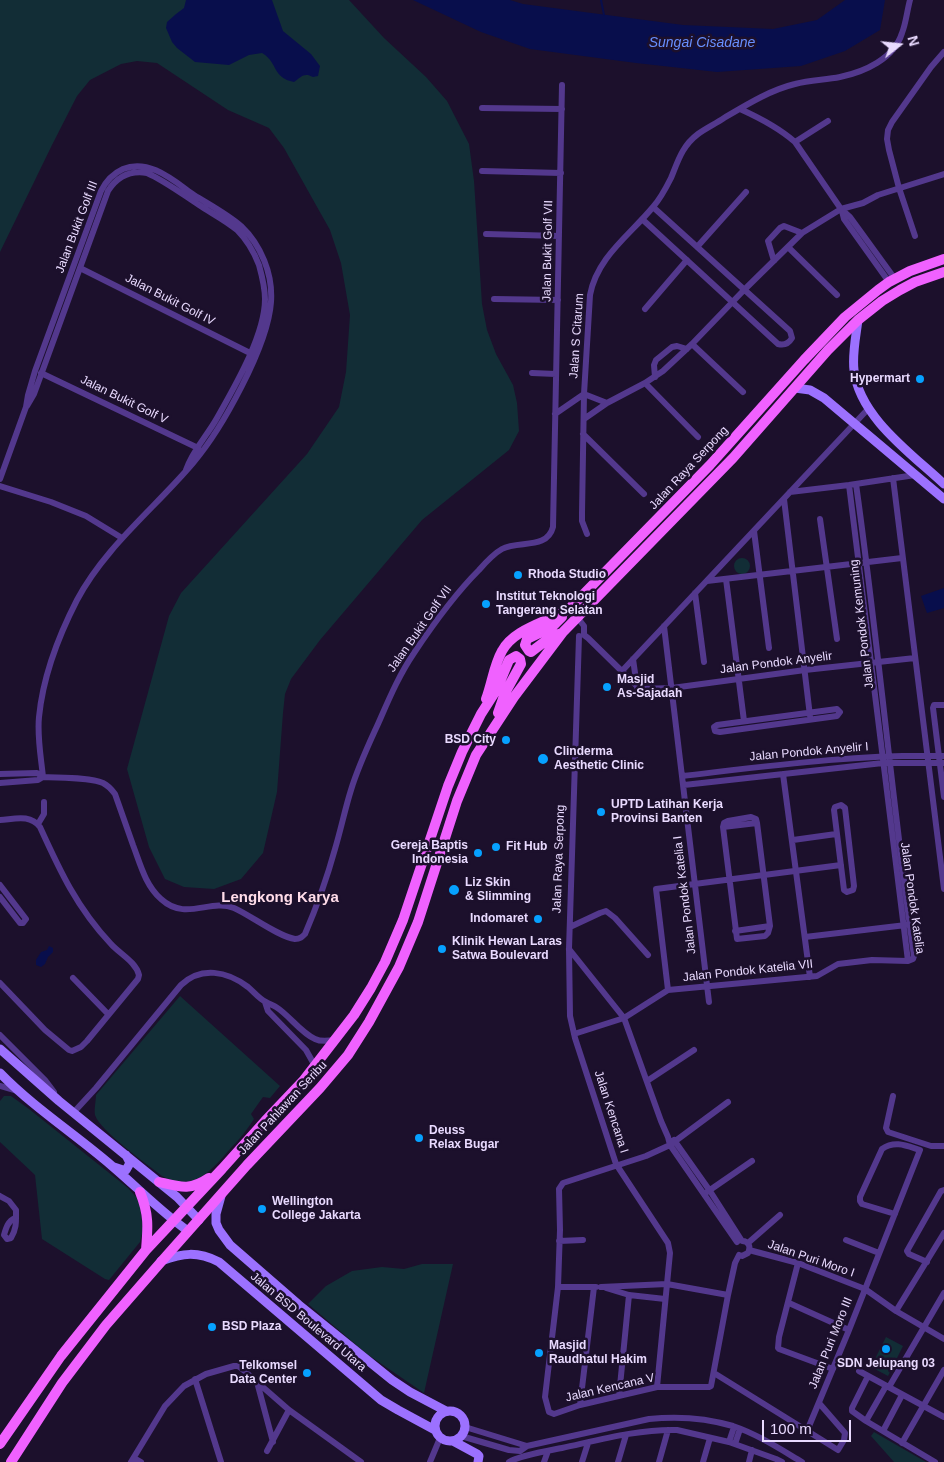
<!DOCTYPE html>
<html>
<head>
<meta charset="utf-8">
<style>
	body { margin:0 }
	#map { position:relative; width:944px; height:1462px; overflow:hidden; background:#1c102c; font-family:Arial,sans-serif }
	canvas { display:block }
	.north { position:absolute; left:874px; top:20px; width:50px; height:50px; -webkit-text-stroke:4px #1c102c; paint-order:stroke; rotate:74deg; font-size:14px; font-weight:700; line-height:20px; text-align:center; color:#e9daff }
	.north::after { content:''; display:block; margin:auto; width:18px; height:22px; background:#e9daff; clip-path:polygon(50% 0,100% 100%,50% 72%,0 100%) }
	.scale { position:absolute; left:762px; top:1420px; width:89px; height:22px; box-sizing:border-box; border:2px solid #e9daff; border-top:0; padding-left:6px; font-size:15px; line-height:18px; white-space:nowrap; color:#e9daff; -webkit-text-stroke:4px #1c102c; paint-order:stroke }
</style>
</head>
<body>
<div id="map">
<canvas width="944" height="1462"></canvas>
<div class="north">N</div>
<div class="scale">100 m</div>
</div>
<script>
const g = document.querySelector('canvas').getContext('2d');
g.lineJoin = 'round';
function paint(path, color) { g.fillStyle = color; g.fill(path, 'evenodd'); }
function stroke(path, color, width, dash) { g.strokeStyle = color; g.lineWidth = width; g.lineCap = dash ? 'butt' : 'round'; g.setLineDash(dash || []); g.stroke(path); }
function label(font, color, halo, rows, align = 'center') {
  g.font = font + ' Arial,sans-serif'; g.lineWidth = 5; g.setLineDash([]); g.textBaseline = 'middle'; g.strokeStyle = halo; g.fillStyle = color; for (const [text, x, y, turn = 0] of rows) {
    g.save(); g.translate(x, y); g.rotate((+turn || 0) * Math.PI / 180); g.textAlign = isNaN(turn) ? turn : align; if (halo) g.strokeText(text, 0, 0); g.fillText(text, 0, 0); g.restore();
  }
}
paint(new Path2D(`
	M0 0H349L384 38 426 77 447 101 469 144 474 181 482 304 487 330 496 354 513 385 517 403 519 431 509 450 422 520 320 640 291 679 285 694 283 713 277 792 263 853 241 879 214 889 184 887 165 879 149 847 127 769 169 616 181 593 307 454 339 407 346 372 350 315 341 263 330 230 284 148 269 128 228 110 157 63 137 61 121 64 90 80 77 96 52 145 0 252Z
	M734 566a8 8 0 1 1 16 0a8 8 0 1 1-16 0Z
	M180 996 280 1086 270 1098 263 1097 251 1114 254 1119C247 1130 239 1140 230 1149 211 1171 193 1193 162 1176 147 1164 100 1131 95 1115 94 1108 96 1101 96 1095Z
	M4 1096H11L29 1109 128 1188 137 1198 140 1205 143 1230 140 1242 109 1280 105 1279 42 1239 35 1175 0 1142V1101Z
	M422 1264H453L424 1393 367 1354 308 1304 326 1286 352 1271 382 1267 404 1269Z
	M886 1337 903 1346 888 1376 871 1367Z
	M874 1432 926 1462H894L871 1436Z`), '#122d36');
paint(new Path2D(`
	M186 0H272L283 31 311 54 320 66 318 76 313 77C304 72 301 77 294 82 272 78 278 62 262 53L249 55 229 65 195 62 177 48 172 42 166 28 167 22 176 14 184 8Z
	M413 0H510L523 4 683 25 773 29 817 20 845 0H885L880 30 845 51 801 66 717 72 636 63 530 49 481 32Z
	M944 588V608L927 613 921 596Z
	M49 946 53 948V952L48 957 45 964 41 967 36 965V960L41 952 47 950Z`), '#080e4c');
stroke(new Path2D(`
	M601 0 604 15`), '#080e4c', 2);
stroke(new Path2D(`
	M482 108 562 109
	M740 109C760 118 779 128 795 142L841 209 850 217 895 279
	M795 142 828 121
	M482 171 561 173
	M842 211 844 219 889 282
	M642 219 778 344C785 346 789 343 792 338L790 331 653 207
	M486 234 559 236
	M915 236 899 188 889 150 887 139 888 130 892 122 931 67 944 52
	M697 247 746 192
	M788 247 837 295
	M774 261 768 241 780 228 784 226 802 233
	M80 268 250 353
	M494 299 558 300
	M645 309 687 260
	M692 344 743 392
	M41 373 198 448
	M532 373 556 374
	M655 377 654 365 656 360 672 347 677 346 687 349
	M645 383 698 437
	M607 403 645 383 663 371 692 344 744 290 802 233 841 209 863 203 878 195 944 174
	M27 406 34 394 108 191C117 177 129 170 147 173 165 181 182 194 199 205 211 213 225 220 237 230 247 240 254 252 259 265 262 276 265 287 265 299 265 335 235 386 217 418 207 436 192 451 186 470
	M555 414 584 394 607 403 584 419
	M583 434 644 494
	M893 478 944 889
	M0 479 26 407 28 395 35 371 101 191C106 181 112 174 123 169 149 158 174 181 194 195 210 205 227 214 241 226 261 245 273 274 271 302 268 346 222 429 193 463 155 508 105 547 77 600 59 635 43 676 39 717 37 737 41 757 43 777
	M849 485 908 961 913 959 914 956C892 799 878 641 856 484
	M0 486 51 502 86 516 122 538
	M790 492 849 485 915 475
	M784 499 810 716
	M820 519 837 639
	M754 531 769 648
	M587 534 582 521V513L584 394 590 295C597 257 630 235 653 207 660 199 666 188 671 178 678 161 682 146 698 134 706 128 715 124 724 118 746 105 770 90 795 84 810 80 825 80 840 77 864 72 894 59 902 33 906 23 907 11 910 0
	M726 579 744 721
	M707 581 902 558
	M695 593 704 662
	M577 617 584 626V635L588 638 640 689
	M664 626 709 1002
	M579 636 569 949 570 1016 575 1038 616 1164 668 1243 670 1253 657 1387
	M633 659 637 687
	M621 672 869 408
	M640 689 672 688 805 670 915 658
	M944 705H934L933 708 944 797
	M837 709 840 712 837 716 720 732 715 731 714 727 717 725Z
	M0 774 37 773 43 777C60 778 89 777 103 783 109 786 112 790 115 794 121 811 127 828 133 845 140 863 145 885 161 899 186 922 210 898 234 908 250 915 279 937 295 939 300 939 302 937 305 934 317 906 327 878 335 849 341 829 345 809 351 790 358 767 368 746 378 724 389 699 399 675 414 653 434 623 454 595 479 570 486 562 493 554 502 549 519 540 547 550 553 527L562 85
	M783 774 810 977
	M682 776C769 766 857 754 944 756
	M0 783 38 780 43 777
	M684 785 883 763H944
	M841 805 845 808 854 886 853 890 847 892 844 890 834 810 835 807Z
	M751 817 756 819 757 823 770 926 768 933 765 936 737 939 723 827 724 823 728 821Z
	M0 820C15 819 30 814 40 827 60 871 77 908 111 944 120 954 136 962 139 975L138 979 87 1041 81 1047 72 1051 69 1050 45 1030 0 983
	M38 824 44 814V802
	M723 827 757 823
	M793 840 836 834
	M841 865 656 889 668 990 817 976 838 964 872 960 908 961
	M0 885 26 919 23 923H20L0 897
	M570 927 600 913 606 911 615 918 648 955
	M735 931 770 926
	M805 937 906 925
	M569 949 624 1018 661 1121 668 1137 670 1145 737 1242
	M73 978 108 1014
	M265 1002 268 1011 306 1050 315 1066
	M574 1034 624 1018 668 990
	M0 1035 45 1080 54 1092
	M647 1081 694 1050
	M0 1086 18 1091
	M893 1096 886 1128 888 1132 931 1146H944
	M728 1102 670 1145 646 1156 563 1183 559 1189 560 1230 558 1287 545 1397 549 1412 554 1414 580 1405 657 1387H709L711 1386 728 1295 735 1263 739 1255
	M74 1112 96 1088 181 985C201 966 227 971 248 987 254 992 259 999 266 1002 269 1004 273 1005 276 1007 289 1015 301 1033 315 1039 321 1042 328 1041 334 1040
	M674 1140 710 1191 742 1241C749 1241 751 1247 748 1253L742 1256 739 1255
	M707 1192 752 1161
	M0 1196 9 1201 16 1210C16 1221 17 1228 11 1238L7 1239 4 1235C6 1228 8 1221 15 1218
	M944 1233 896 1311 944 1339
	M846 1240 879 1253
	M559 1241 583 1240
	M748 1243 780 1215
	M749 1250 798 1263 865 1289 896 1311
	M927 1262 909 1254 907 1251 941 1191 944 1190
	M798 1263 779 1337 778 1348 779 1349 833 1369
	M558 1287H596
	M601 1287 667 1284 728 1295
	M606 1288 629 1295 665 1299
	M789 1303 849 1330
	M859 1371 944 1417
	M714 1373 838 1450 844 1440 845 1433 819 1403
	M868 1376 852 1408V1411L866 1421 935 1462
	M195 1379 221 1462
	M257 1382 273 1442
	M889 1387 944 1293
	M619 1396 629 1295
	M580 1405 594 1287
	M866 1421 886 1386
	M465 1427 527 1446
	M807 1431 849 1330 920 1150C907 1146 895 1140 882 1149L860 1197V1201L862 1204 895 1214
	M883 1431 902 1395
	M461 1436 509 1450 520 1451 527 1446 649 1419C677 1416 706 1418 733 1426 757 1434 780 1449 802 1462
	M729 1442 734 1427
	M902 1443 944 1370
	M735 1444 740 1429
	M267 1451 289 1410
	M134 1458 141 1462
	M131 1462 165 1406 184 1386 206 1374 234 1366H238L241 1368 289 1410 361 1462
	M430 1462 440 1438
	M509 1462C521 1455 547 1451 562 1448 599 1440 638 1429 677 1430L729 1442 776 1459 782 1462
	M544 1462 548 1451
	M582 1462 588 1443
	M618 1462 626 1435
	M659 1462 668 1430
	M703 1462 710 1438
	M749 1462 752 1450`), '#53388d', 6);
stroke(new Path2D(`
	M858 320C856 336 852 354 854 370 859 417 912 454 944 484
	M795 388 810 390 824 398 944 499
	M0 1049 59 1101 177 1197 199 1220
	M0 1073C34 1108 75 1134 112 1166 138 1188 161 1212 188 1231
	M114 1167 123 1170H126L130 1163 126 1155
	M221 1196 216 1214V1223L219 1230 230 1245 299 1305 392 1380 410 1392 446 1411
	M161 1261C183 1253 197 1251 219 1262L381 1400 398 1410 435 1430
	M435 1426a15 15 0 1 1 30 0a15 15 0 1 1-30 0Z
	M453 1441 477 1454 479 1456 478 1462`), '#9c71ff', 9);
stroke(new Path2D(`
	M562 633 552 636 531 652 529 651 525 645 527 639 552 627 562 617
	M486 699C492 683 494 665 502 651 514 628 549 622 570 608L710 465 804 360 845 317 878 290 889 282 910 271 944 259
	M159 1182C180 1187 190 1191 209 1178
	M140 1192C149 1214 148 1227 146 1250
	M0 1444 61 1356 146 1250 222 1169 265 1121 303 1081 354 1015 371 988 385 962 403 920 448 786 462 752 481 714 497 689 509 660 516 656 520 659 521 664 505 693 498 713
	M11 1462 62 1383 106 1325 161 1262 247 1165 320 1088 348 1055 369 1022 399 967 418 922 457 801 476 755 514 697 563 632 733 458 828 350 858 320 882 301 900 290 915 282 944 272`), '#f061ff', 10);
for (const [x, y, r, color] of [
	[920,379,5,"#06a1ff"],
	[518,575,5,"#06a1ff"],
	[486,604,5,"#06a1ff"],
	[607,687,5,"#06a1ff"],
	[506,740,5,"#06a1ff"],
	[543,759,6,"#06a1ff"],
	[601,812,5,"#06a1ff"],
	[496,847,5,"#06a1ff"],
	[478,853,5,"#06a1ff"],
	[454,890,6,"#06a1ff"],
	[538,919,5,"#06a1ff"],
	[442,949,5,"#06a1ff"],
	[419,1138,5,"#06a1ff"],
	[262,1209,5,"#06a1ff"],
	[212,1327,5,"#06a1ff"],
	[886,1349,5,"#06a1ff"],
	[539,1353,5,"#06a1ff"],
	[307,1373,5,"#06a1ff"]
]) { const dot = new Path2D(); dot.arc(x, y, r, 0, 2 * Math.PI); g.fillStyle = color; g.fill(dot); stroke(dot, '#1c102c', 2); }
label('12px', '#e9daff', '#1c102c', [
	["Jalan Bukit Golf III",77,227,-69],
	["Jalan Bukit Golf VII",548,251,-89],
	["Jalan Bukit Golf IV",170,300,27],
	["Jalan S Citarum",577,336,-86],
	["Jalan Bukit Golf V",124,400,26],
	["Jalan Raya Serpong",689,468,-47],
	["Jalan Pondok Kemuning",862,624,-97],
	["Jalan Bukit Golf VII",420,629,-55],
	["Jalan Pondok Anyelir",776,663,-7],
	["Jalan Pondok Anyelir I",809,752,-5],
	["Jalan Raya Serpong",559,859,-88],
	["Jalan Pondok Katelia I",685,895,-97],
	["Jalan Pondok Katelia",912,898,82],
	["Jalan Pondok Katelia VII",748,971,-6],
	["Jalan Pahlawan Seribu",283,1108,-47],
	["Jalan Kencana I",611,1112,72],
	["Jalan Puri Moro I",811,1259,19],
	["Jalan BSD Boulevard Utara",308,1322,40],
	["Jalan Puri Moro III",831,1343,-68],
	["Jalan Kencana V",610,1388,-13]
]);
label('bold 12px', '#e9daff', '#1c102c', [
	["Hypermart",910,379,"right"],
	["Rhoda Studio",528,575],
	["Institut Teknologi",496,597],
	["Tangerang Selatan",496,611],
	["Masjid",617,680],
	["As-Sajadah",617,694],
	["BSD City",496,740,"right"],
	["Clinderma",554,752],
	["Aesthetic Clinic",554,766],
	["UPTD Latihan Kerja",611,805],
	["Provinsi Banten",611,819],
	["Gereja Baptis",468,846,"right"],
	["Indonesia",468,860,"right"],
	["Fit Hub",506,847],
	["Liz Skin",465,883],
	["& Slimming",465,897],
	["Indomaret",528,919,"right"],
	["Klinik Hewan Laras",452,942],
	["Satwa Boulevard",452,956],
	["Deuss",429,1131],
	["Relax Bugar",429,1145],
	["Wellington",272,1202],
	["College Jakarta",272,1216],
	["BSD Plaza",222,1327],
	["Masjid",549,1346],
	["Raudhatul Hakim",549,1360],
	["SDN Jelupang 03",886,1364,"center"],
	["Telkomsel",297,1366,"right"],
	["Data Center",297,1380,"right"]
], 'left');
label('italic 14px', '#688fff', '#1c102c', [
	["Sungai Cisadane",702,43]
]);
label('bold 15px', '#ffdce9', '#1c102c', [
	["Lengkong Karya",280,898]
]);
</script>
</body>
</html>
